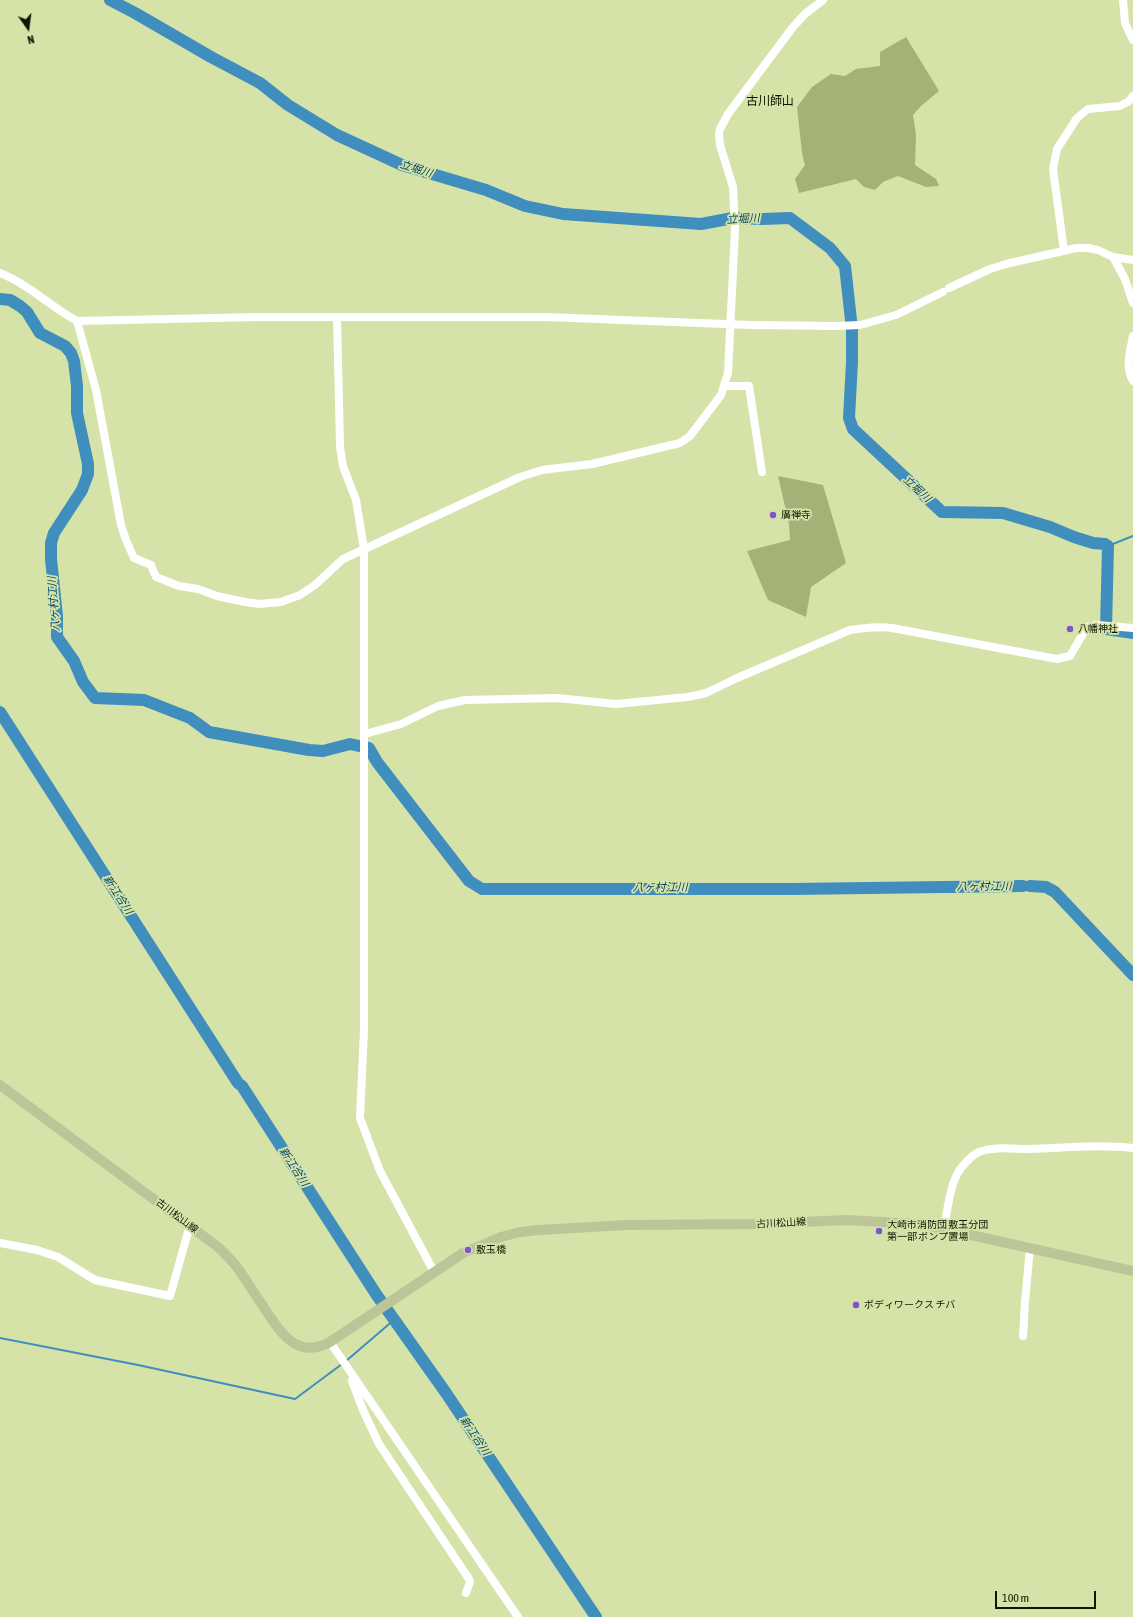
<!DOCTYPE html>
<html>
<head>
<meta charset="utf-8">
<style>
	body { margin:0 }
	#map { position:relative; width:1133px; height:1617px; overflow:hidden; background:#d5e3a8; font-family:"Asap Condensed",sans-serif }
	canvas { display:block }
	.north { position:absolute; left:8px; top:8px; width:40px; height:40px; -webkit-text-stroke:3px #d5e3a8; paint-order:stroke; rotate:166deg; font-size:11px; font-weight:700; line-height:16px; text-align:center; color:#111501 }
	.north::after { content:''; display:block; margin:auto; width:14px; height:18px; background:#111501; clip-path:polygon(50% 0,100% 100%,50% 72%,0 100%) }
	.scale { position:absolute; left:995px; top:1591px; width:101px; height:18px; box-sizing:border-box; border:2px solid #111501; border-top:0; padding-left:5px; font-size:12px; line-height:14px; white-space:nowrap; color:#111501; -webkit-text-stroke:3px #d5e3a8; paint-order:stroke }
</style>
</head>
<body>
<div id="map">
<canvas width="1133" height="1617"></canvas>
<div class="north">N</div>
<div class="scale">100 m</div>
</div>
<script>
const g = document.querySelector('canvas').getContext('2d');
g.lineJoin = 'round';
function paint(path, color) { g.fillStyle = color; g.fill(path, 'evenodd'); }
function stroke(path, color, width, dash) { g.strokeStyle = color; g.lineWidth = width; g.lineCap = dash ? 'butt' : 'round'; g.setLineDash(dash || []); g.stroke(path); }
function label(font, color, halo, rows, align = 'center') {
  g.font = font + ' "Asap Condensed","Noto Sans JP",sans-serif'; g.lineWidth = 3.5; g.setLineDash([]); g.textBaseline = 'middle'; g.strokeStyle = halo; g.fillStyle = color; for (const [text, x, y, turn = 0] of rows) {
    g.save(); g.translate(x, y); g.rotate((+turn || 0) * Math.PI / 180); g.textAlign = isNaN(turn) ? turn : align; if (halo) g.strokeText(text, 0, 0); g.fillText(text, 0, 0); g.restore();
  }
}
paint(new Path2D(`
	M906 37 939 91 921 106 913 115 916 135 915 165 936 179 939 186 926 187 898 176 883 182 875 190 864 187 856 179 799 193 795 179 805 165 802 153 797 107 812 87 831 74 845 76 856 69 880 66V52Z
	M778 476 823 485 846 563 811 587 806 617 768 600 747 551 790 540 789 524Z`), '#a4b177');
stroke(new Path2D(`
	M1108 546 1133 536
	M0 1338 138 1365 295 1399 342 1364
	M346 1361 395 1319`), '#3f8ebe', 2);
stroke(new Path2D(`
	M110 0 135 13 211 57 260 83 288 105 337 135 402 165 486 190 525 206 563 214 701 224 733 218 762 219 790 218 830 248 845 266 852 329V362L849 418 853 429 942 512 1003 513 1050 527 1074 537 1093 543 1105 544 1108 546 1106 629 1133 633
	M0 299 10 300 20 306 27 312 40 333 65 346 71 353 74 361 77 386V413L88 464V474L82 490 54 533 51 543V559L57 616V637L74 661 83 682 95 698 144 700 190 718 209 732 309 750 323 751 350 744 359 746
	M0 712 238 1083 242 1086 376 1294 446 1393 596 1617
	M365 747 369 748 377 762 469 881 482 889H791L1023 886
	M1030 886 1046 887 1055 892 1133 975`), '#3f8ebe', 12);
stroke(new Path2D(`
	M1123 0 1125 23 1133 40
	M1064 251 1053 169 1057 149 1077 118 1088 109 1120 106 1129 101 1133 96
	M1113 257 1125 279 1133 303
	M0 273C28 284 51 307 77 321L259 317H545L751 325 837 326 860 325 896 315 943 292
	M949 288 990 269 1006 264 1076 248H1088L1098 250 1113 257 1133 260
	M337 317 340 447 343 466 356 500 364 549V1030L360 1118 380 1171 434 1272
	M77 321 96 390 121 525 126 540 134 558 151 565 156 577 179 586 198 589 217 596 245 602 259 604 281 602 300 595 315 585 343 559 520 477 542 470 592 464 680 443 690 436 721 395 728 373 735 229 733 187 720 145 719 134 720 129 728 114 793 27 805 14 823 0
	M1133 336C1130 351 1125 368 1133 381
	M724 386H749L762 472
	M365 734 401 724 438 706 465 700 557 698 616 704 688 697 706 693 737 678 850 630C865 628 877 626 892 628L1057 659 1070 656 1087 627 1097 625 1133 628
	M944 1229C947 1212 950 1182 961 1168 965 1163 972 1155 979 1152 994 1146 1014 1149 1030 1149 1064 1148 1099 1144 1133 1148
	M0 1243 37 1250 58 1257 95 1280 170 1296 190 1225
	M1023 1336 1025 1302 1030 1248
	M330 1342 518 1617
	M352 1381 363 1410 379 1444 469 1579 470 1582 466 1593`), '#fff', 8);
stroke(new Path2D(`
	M0 1085 218 1247C225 1254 233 1261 239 1270 248 1283 256 1296 265 1309 281 1333 297 1360 330 1342L463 1253 501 1237 520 1232 539 1230 626 1225 756 1224 847 1220 916 1224 944 1229 1133 1271`), '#bbc597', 10);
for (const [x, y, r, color] of [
	[773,515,4,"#8253cc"],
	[1070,629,4,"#8253cc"],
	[879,1231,4,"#8253cc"],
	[468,1250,4,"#8253cc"],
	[856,1305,4,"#8253cc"]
]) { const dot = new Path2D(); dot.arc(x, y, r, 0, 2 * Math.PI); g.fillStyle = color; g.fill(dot); stroke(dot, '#d5e3a8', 1.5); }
label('10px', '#111501', '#d5e3a8', [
	["廣禅寺",781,515],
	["八幡神社",1078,629],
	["大崎市消防団 敷玉分団",887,1225],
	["第一部 ポンプ置場",887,1237],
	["敷玉橋",476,1250],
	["ボディワークス チバ",864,1305]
], 'left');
label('10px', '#111501', '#d5e3a8', [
	["古川松山線",177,1216,37],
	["古川松山線",781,1223,-3]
]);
label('italic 11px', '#024565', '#d5e3a8', [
	["立堀川",416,169,18],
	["立堀川",743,219,-3],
	["立堀川",917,489,43],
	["八ヶ村江川",54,604,-94],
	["八ヶ村江川",984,887],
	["八ヶ村江川",660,888],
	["新江合川",118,895,57],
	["新江合川",294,1167,57],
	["新江合川",475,1436,56]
]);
label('12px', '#111501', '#d5e3a8', [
	["古川師山",770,101]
]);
</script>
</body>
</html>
